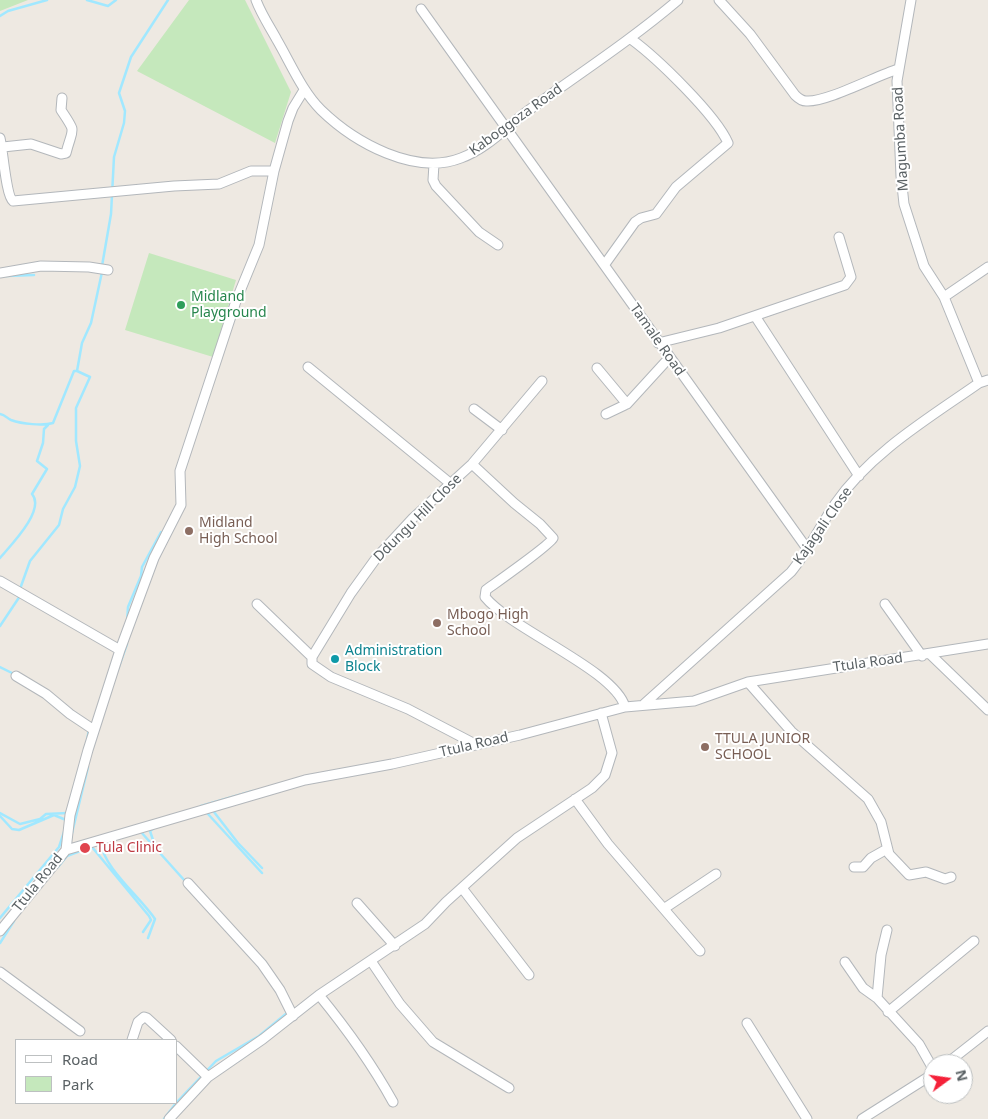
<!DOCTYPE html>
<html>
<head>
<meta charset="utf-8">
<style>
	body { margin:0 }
	#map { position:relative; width:988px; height:1119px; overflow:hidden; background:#eee9e2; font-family:"Noto Sans",sans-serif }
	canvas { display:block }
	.legend { position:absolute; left:15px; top:1039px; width:162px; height:65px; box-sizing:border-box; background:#fff; border:1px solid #bdc0c1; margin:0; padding:6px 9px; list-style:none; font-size:15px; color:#5a6164 }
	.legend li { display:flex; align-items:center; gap:10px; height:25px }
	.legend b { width:25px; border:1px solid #bdc0c1 }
	.north { position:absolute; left:923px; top:1054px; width:50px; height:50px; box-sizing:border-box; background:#fff; border:1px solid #bdc0c1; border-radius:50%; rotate:76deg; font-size:14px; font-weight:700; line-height:20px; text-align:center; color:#5a6164 }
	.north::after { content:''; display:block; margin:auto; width:18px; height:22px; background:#f52139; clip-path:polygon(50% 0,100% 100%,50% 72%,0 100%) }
</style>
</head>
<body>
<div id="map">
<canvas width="988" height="1119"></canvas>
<ul class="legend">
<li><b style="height:6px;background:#fff"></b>Road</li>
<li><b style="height:14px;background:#c5e8bc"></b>Park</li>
</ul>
<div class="north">N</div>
</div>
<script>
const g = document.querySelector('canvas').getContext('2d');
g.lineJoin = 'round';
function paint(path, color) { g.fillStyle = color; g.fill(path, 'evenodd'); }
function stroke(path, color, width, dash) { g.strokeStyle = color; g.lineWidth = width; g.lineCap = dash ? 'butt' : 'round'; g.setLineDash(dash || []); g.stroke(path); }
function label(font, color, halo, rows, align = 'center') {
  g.font = font + ' "Noto Sans",sans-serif'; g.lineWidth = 4; g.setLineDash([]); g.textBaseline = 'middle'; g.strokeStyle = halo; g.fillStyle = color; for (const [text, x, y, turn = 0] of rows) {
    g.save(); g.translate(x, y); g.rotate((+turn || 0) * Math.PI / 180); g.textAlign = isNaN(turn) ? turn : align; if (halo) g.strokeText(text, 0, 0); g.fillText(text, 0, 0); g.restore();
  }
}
paint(new Path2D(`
	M0 0H28L0 11Z
	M189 0H245L291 92 275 143 137 71Z
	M149 253 236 280 213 357 125 330Z`), '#c5e8bc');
stroke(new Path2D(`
	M87 0 108 6 116 0
	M0 16 8 11 47 0
	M102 266 111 214 114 157 124 123 125 111 119 93 131 57 168 0
	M6 276 34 275
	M0 414C6 415 6 418 11 420 22 424 43 426 53 423L74 371H77L82 343 91 323 102 272
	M0 558C10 546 46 510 32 494L47 469 37 461 43 443 44 429 48 425
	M20 589 30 561 59 525 63 509 75 487 80 466 76 441V408L90 377 77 371
	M127 622 128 607 141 576 142 567 161 532
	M0 626 20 596
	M0 667 14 674
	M118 669 127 644
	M87 741 89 729
	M201 806 253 791
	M214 812 238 843 262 868
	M0 813 20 824 40 819 46 814 68 813
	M206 813 220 809
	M208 814 262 873
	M0 816 12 829 19 830 54 815 66 820
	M153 829 150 831 154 843
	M141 832 185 881
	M72 833 88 767
	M101 843C103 867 141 898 155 919L148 938
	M92 847 149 916 151 920 143 932
	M58 867 67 856 88 848
	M0 918 59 847 64 832
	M0 943 14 921
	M238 1061 262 1044
	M176 1103 216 1061 259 1036 287 1013 286 1010
	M164 1119 176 1103`), '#a1e8ff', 2.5);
const minor = new Path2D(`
	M256 0C261 14 270 27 277 40 291 64 302 91 321 110 355 143 415 176 461 158 488 148 507 126 529 110 579 74 631 40 678 0
	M719 0 750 34 795 95C798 98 802 101 806 101 825 103 876 76 898 69
	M911 0 897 81 901 176 904 204 924 266 944 297 979 383
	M421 9 808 550
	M0 138C3 150 6 196 13 201L174 186 219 184 251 171H274
	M3 147 31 144 61 154 66 153C73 126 77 134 61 110L62 98
	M434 164 433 180 436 186 479 232 498 245
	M605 264 635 222 641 218 656 214 676 187 728 143C716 115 657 58 631 39
	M0 273 41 266 89 267 108 270
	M944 297 988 267
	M755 316 859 476
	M658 343 719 328 845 285 851 277 839 237
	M308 367 451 484
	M597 368 627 404
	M474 409 502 430
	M606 414 627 404 669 358
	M472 464 514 503 540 524 553 538C550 545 497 582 486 590L485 597C512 630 615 670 625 707
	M0 581 120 650
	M257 604 312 657
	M885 604 922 656
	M931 655 988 710
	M16 676 46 694 70 714 94 730
	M748 682 791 731 868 799 881 822 889 854 909 875 926 872 945 879 951 877
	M644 704 791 572C809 550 820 526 835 504 870 453 929 418 979 383L988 380
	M475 744 408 709 331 677 312 664V657L351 593 377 557 413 518 472 464 542 381
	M575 799 608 844 700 951
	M66 850 70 815 88 750 120 650 154 558 181 505 180 471 236 301 259 245 274 171 288 121 293 108 304 90
	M854 867H863L871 858 887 849
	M188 883 262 964 280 990 293 1016
	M462 888 529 975
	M357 903 395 946
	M665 908 716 874
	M0 931 66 850 305 780 392 764 520 735 625 707 694 701 748 682 988 644
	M371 961 400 1004 433 1042 509 1088
	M845 962 863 988 877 998 919 1044 932 1067V1075
	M0 972 80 1031
	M319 995C346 1028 372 1064 393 1102
	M877 998 881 955 887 930
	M888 1012 974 941
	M747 1023 807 1119
	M132 1040 138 1022 144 1017 147 1018 171 1040
	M176 1046 208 1077
	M946 1064 988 1031
	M169 1119 208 1077 263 1039 319 995 425 924 446 902 517 838 592 788 605 775 612 753 601 713
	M862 1119 933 1074`);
stroke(minor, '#b3b7bb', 11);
stroke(minor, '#fff', 9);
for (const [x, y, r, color] of [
	[181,305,5,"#2e9e5b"],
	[189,531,5,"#8d6e63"],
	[437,623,5,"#8d6e63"],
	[335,659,5,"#0f9aa8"],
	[705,747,5,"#8d6e63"],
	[85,848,6,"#e0444e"]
]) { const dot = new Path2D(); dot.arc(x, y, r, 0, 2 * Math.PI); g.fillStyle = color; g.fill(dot); stroke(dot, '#fff', 2); }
label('14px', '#5a6164', '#fff', [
	["Kaboggoza Road",516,120,-36],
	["Magumba Road",901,139,-93],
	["Tamale Road",657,340,55],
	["Ddungu Hill Close",418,518,-45],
	["Kajagali Close",823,526,-55],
	["Ttula Road",868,663,-8],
	["Ttula Road",474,745,-13],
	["Ttula Road",38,883,-51]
]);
label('14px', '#27864d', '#fff', [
	["Midland",191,297],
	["Playground",191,313]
], 'left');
label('14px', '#785e54', '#fff', [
	["Midland",199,523],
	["High School",199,539],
	["Mbogo High",447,615],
	["School",447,631],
	["TTULA JUNIOR",715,739],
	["SCHOOL",715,755]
], 'left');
label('14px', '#0d838f', '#fff', [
	["Administration",345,651],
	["Block",345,667]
], 'left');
label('14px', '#be3a42', '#fff', [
	["Tula Clinic",96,848]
], 'left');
</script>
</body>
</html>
